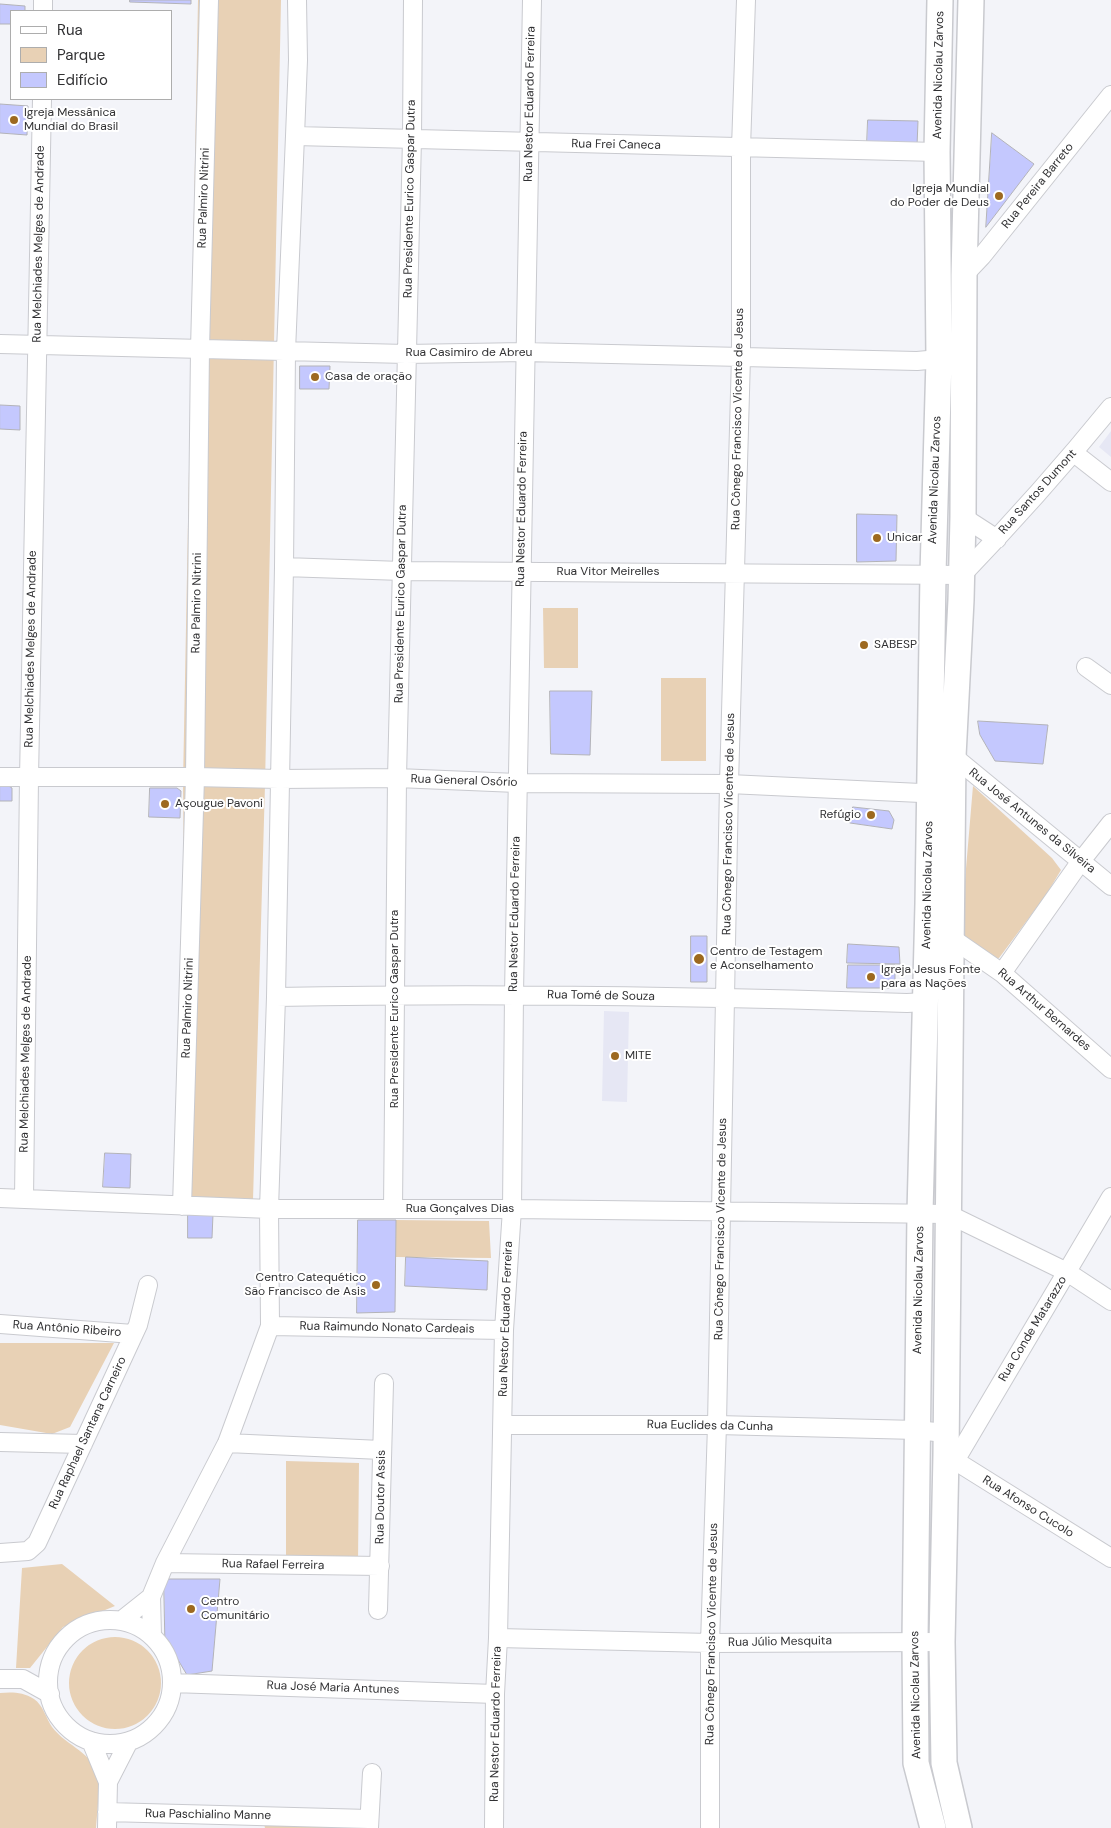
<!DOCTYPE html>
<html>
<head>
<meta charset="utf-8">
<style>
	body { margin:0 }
	#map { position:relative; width:1111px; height:1828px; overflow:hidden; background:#f3f4f9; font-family:"DM Sans",sans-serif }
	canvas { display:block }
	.legend { position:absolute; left:10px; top:10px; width:162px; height:90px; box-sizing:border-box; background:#fff; border:1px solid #adadad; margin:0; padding:6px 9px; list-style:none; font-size:15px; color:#313133 }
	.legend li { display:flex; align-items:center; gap:10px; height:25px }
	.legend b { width:25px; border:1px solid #adadad }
</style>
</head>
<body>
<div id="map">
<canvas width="1111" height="1828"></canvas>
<ul class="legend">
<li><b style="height:6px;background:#fff"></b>Rua</li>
<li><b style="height:14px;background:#e8d1b5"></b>Parque</li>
<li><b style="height:14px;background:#c4c8fe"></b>Edifício</li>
</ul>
</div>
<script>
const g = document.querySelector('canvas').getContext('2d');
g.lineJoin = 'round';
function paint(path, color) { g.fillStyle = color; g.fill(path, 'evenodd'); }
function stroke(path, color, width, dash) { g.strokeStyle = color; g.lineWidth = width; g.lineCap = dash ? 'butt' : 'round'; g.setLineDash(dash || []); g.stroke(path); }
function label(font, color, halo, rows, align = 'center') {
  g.font = font + ' "DM Sans",sans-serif'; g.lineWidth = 4; g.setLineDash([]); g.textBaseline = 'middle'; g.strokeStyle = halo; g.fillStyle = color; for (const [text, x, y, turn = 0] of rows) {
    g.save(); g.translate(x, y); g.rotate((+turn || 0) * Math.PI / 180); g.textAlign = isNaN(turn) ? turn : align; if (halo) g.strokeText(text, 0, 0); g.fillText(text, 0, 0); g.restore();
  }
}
paint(new Path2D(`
	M1111 431V457L1099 447Z
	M604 1011 629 1012 627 1102 602 1101Z`), '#e6e7f4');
paint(new Path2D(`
	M198 0H281L265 785 253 1200H187L183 783Z
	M543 608H578V668H544Z
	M661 678H706V761H661Z
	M973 786 1052 858 1061 870 1046 895 999 958 992 961 960 939Z
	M396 1220 489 1221 491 1258 396 1257Z
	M0 1343H114L70 1427 52 1434 0 1425Z
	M286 1461 359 1463 358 1562 286 1557Z
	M62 1564 115 1606 63 1627 30 1668H16L22 1568Z
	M69 1683a46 46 0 1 1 92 0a46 46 0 1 1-92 0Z
	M0 1693C12 1692 23 1692 34 1699 43 1705 46 1718 52 1727 67 1747 94 1752 98 1778 100 1791 97 1814 96 1828H0Z
	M264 1824 349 1828H265Z`), '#e8d1b5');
const building = new Path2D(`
	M130 0H191V4L130 2Z
	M0 4 25 6V11H11V24H0Z
	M0 104 28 106 27 135 0 133Z
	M868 120 918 121 917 146 867 144Z
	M992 133 1034 164 986 227Z
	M300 366H330L329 389H300Z
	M0 405 20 406V430L0 429Z
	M857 514 897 515 896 561 857 562Z
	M550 691H592L590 755 551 754Z
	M978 721 1048 725 1043 764 995 761 980 735Z
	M0 784H5L12 788V801H0Z
	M150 788H177L181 791 180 818 149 817Z
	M853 807 889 811 894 820 892 829 850 823Z
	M691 936H707V982H691Z
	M848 944 899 947 900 964 847 963Z
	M848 965H895V988H847Z
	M105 1153 131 1154 130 1188 103 1187Z
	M188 1214H213L212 1238H188Z
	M358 1220H396L395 1312 357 1313Z
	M406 1257 488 1261 487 1290 405 1286Z
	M164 1579H220L212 1671 187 1675 165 1638Z`);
paint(building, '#c4c8fe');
stroke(building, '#b3b3b8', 1);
const street = new Path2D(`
	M43 11V0
	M295 136 937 152
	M964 275 982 256 1111 95
	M0 344 406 354 524 352 917 361 939 359
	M1074 453 1111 482
	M963 517 997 539
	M284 567 402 571 962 575C1014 521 1064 465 1111 407
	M1086 667 1111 685
	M953 756 1111 886
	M0 777H195L279 779 397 778 517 783 729 784 942 794
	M950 937 1002 973 1111 1069
	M1002 973 1081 861 1111 823
	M276 997C487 993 696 996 907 1003L926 1002
	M0 1198 269 1209H512L948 1214 1067 1272 1111 1301
	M24 1199 29 778 42 99
	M182 1206 195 777 200 349 209 0
	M393 1209 397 778 412 138 413 0
	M0 1324 133 1334
	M270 1326 504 1330
	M503 1425H717L917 1430 945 1433
	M0 1442 83 1444
	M227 1443 381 1450
	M946 1455 1111 1558
	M955 1461 1111 1197
	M0 1553 28 1551 37 1543 138 1325 148 1285
	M165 1563 380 1566
	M378 1610 384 1383
	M122 1620 151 1597
	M48 1682a62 62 0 1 1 124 0a62 62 0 1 1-124 0Z
	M152 1636 151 1597 165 1563 227 1443 270 1326 269 1209 276 997 284 567 286 351 295 136 298 60 297 0
	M498 1638 710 1643 942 1642
	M0 1679H23L50 1694
	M172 1683 495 1694
	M91 1741 108 1782 107 1828
	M108 1782 129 1741
	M107 1812 369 1819
	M369 1828 372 1773
	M494 1828 495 1694 498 1638 504 1330 512 1209 514 994 532 0
	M710 1828V1643L717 1425 729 784 741 357V148L746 0`);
const secondary = new Path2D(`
	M933 1828 916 1763 915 1641 920 1213 928 904 933 574 939 359 937 152 940 0
	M959 1828 944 1763 942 1642 946 1455 953 756 961 600 963 517 964 275 971 0`);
stroke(street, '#c9cacf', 20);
stroke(secondary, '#c9cacf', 28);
stroke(street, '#fff', 18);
stroke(secondary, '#fff', 25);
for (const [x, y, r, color] of [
	[14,120,5,"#9d6920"],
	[999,196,5,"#9d6920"],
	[315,377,5,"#9d6920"],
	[877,538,5,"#9d6920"],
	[864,645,5,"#9d6920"],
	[165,804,5,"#9d6920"],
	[871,815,5,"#9d6920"],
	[699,959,6,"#9d6920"],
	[871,977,5,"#9d6920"],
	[615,1056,5,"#9d6920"],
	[376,1285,5,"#9d6920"],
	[191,1609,5,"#9d6920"]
]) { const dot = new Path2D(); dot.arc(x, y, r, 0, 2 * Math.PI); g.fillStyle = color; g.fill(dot); stroke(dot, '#fff', 2); }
label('12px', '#313133', '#fff', [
	["Avenida Nicolau Zarvos",939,75,-89],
	["Rua Nestor Eduardo Ferreira",530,104,-89],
	["Rua Frei Caneca",616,145,1],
	["Rua Pereira Barreto",1038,186,-51],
	["Rua Palmiro Nitrini",204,198,-88],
	["Rua Presidente Eurico Gaspar Dutra",410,199,-89],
	["Rua Melchiades Melges de Andrade",39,244,-89],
	["Rua Casimiro de Abreu",469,353],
	["Rua Cônego Francisco Vicente de Jesus",738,419,-89],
	["Avenida Nicolau Zarvos",935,480,-88],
	["Rua Santos Dumont",1038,492,-48],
	["Rua Nestor Eduardo Ferreira",522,509,-89],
	["Rua Vitor Meirelles",608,572],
	["Rua Palmiro Nitrini",197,603,-89],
	["Rua Presidente Eurico Gaspar Dutra",401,604,-89],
	["Rua Melchiades Melges de Andrade",31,649,-89],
	["Rua General Osório",464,781,2],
	["Rua José Antunes da Silveira",1032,821,39],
	["Rua Cônego Francisco Vicente de Jesus",729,824,-89],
	["Avenida Nicolau Zarvos",928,885,-89],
	["Rua Nestor Eduardo Ferreira",515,914,-89],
	["Rua Tomé de Souza",601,996,1],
	["Rua Palmiro Nitrini",188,1008,-88],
	["Rua Presidente Eurico Gaspar Dutra",395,1009,-90],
	["Rua Arthur Bernardes",1044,1010,41],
	["Rua Melchiades Melges de Andrade",26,1054,-89],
	["Rua Gonçalves Dias",460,1209],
	["Rua Cônego Francisco Vicente de Jesus",721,1229,-89],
	["Avenida Nicolau Zarvos",919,1290,-89],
	["Rua Nestor Eduardo Ferreira",506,1319,-88],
	["Rua Raimundo Nonato Cardeais",387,1328,1],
	["Rua Antônio Ribeiro",67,1329,4],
	["Rua Conde Matarazzo",1033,1329,-59],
	["Rua Euclides da Cunha",710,1426,1],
	["Rua Raphael Santana Carneiro",88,1433,-65],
	["Rua Doutor Assis",381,1497,-89],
	["Rua Afonso Cucolo",1028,1507,32],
	["Rua Rafael Ferreira",273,1565,1],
	["Rua Cônego Francisco Vicente de Jesus",712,1634,-89],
	["Rua Júlio Mesquita",780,1642,-1],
	["Rua José Maria Antunes",333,1688,2],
	["Avenida Nicolau Zarvos",916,1695,-91],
	["Rua Nestor Eduardo Ferreira",496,1724,-89],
	["Rua Paschialino Manne",208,1815,1]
]);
label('12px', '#313133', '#fff', [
	["Igreja Messânica",24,113],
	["Mundial do Brasil",24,127],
	["Igreja Mundial",989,189,"right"],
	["do Poder de Deus",989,203,"right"],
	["Casa de oração",325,377],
	["Unicar",887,538],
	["SABESP",874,645],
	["Açougue Pavoni",175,804],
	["Refúgio",861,815,"right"],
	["Centro de Testagem",710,952],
	["e Aconselhamento",710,966],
	["Igreja Jesus Fonte",881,970],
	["para as Nações",881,984],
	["MITE",625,1056],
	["Centro Catequético",366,1278,"right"],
	["São Francisco de Asis",366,1292,"right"],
	["Centro",201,1602],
	["Comunitário",201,1616]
], 'left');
</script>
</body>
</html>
